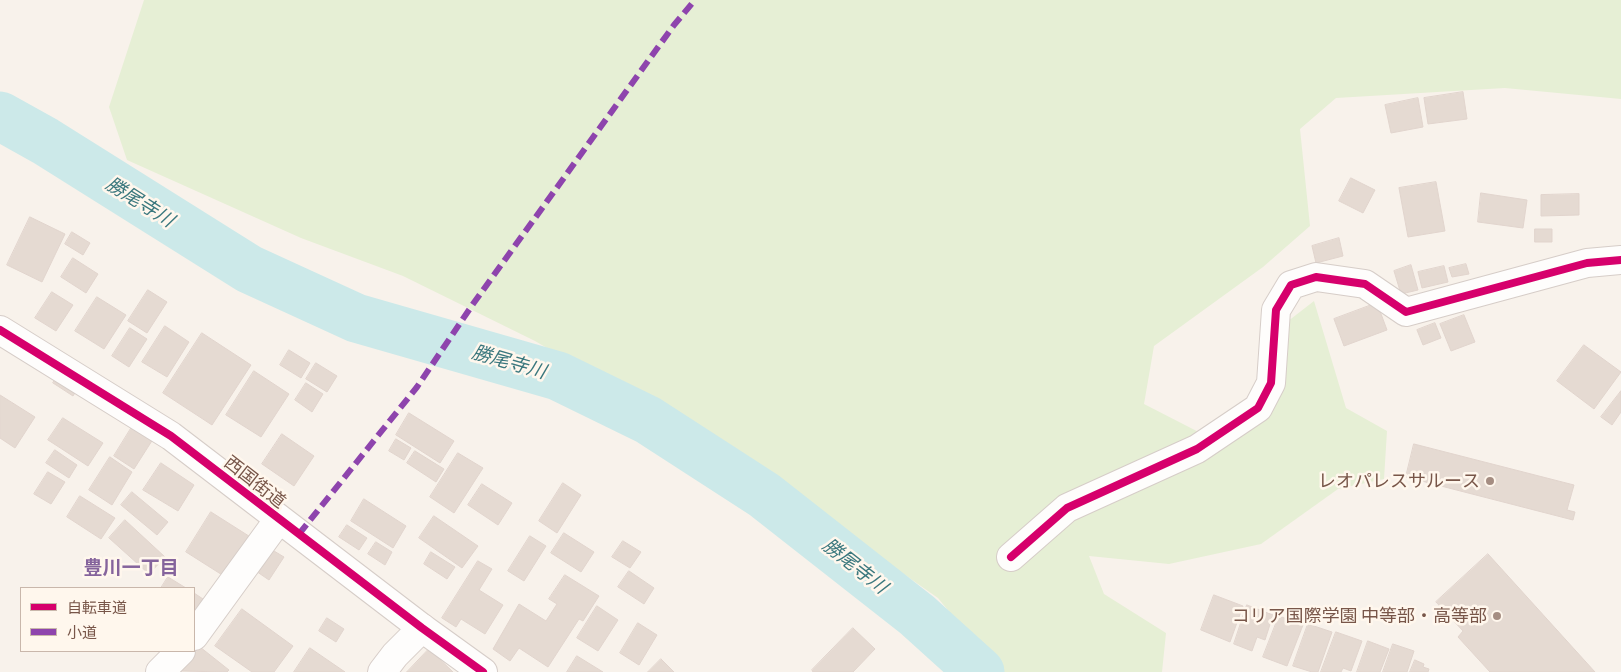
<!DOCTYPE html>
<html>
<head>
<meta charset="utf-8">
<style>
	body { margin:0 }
	#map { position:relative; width:1621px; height:672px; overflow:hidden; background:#f8f2eb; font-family:Commissioner,"Noto Sans JP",sans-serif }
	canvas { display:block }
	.legend { position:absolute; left:20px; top:587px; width:175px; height:65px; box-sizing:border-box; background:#fff7ed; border:1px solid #c9b7ab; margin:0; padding:6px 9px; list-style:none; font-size:15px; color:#785649 }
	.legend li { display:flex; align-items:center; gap:10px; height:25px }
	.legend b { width:25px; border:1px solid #c9b7ab }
</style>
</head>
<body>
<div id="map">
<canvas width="1621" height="672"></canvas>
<ul class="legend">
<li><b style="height:6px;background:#d6006c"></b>自転車道</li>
<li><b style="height:6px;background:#8e44ad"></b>小道</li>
</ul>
</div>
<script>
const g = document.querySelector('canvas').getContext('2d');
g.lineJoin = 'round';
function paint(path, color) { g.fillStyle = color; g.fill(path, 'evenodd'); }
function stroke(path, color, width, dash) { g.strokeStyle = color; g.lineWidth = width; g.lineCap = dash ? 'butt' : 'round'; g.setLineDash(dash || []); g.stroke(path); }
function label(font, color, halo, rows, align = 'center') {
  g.font = font + ' Commissioner,"Noto Sans JP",sans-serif'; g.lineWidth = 5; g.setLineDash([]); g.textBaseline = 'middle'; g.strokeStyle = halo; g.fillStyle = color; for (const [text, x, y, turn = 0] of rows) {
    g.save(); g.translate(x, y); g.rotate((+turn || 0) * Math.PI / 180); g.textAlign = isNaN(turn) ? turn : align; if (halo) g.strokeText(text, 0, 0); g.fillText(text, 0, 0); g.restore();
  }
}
paint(new Path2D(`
	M144 0H1621V99L1505 88 1336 98 1300 129 1310 226 1263 267 1154 346 1144 404 1222 444 1260 421 1265 339 1314 301 1346 408 1387 431 1384 479 1338 489 1261 544 1169 564 1089 556 1104 594 1166 633 1162 672H998L938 598 746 464 535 341 403 276 301 238 127 160 109 107Z`), '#e6efd5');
stroke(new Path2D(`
	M0 116 45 141 249 269 356 318 558 376 648 420 764 495 917 615 980 672`), '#cce9e9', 49);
const building = new Path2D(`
	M1463 92 1467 119 1428 124 1424 98Z
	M1418 98 1423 127 1391 133 1385 105Z
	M1351 178 1375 190 1363 213 1339 201Z
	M1436 182 1445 231 1408 237 1399 188Z
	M1481 193 1527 200 1523 228 1478 222Z
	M1579 194V215L1541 216V195Z
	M30 217 65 234 42 282 7 265Z
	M1535 229H1552V242H1535Z
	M72 232 90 243 83 255 65 244Z
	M1339 238 1343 256 1316 263 1312 246Z
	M73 258 98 274 86 293 61 277Z
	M1466 264 1469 274 1452 277 1449 268Z
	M1411 265 1418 290 1401 294 1394 271Z
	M1444 266 1448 282 1422 288 1418 272Z
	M148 290 167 302 147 333 128 321Z
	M52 292 73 305 56 331 35 318Z
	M97 297 126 315 104 349 75 331Z
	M1377 303 1387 330 1344 346 1334 319Z
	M1464 315 1475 342 1451 351 1440 324Z
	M1435 323 1441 338 1423 345 1417 330Z
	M165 326 189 342 167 377 142 362Z
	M130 328 147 339 129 367 112 356Z
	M202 333 251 365 212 425 163 393Z
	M1584 345 1621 372 1594 409 1557 381Z
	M289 350 310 363 301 378 280 365Z
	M316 363 337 376 327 392 306 379Z
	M254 371 289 394 261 437 226 415Z
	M60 372 80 385 73 396 53 383Z
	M306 383 323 394 312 412 295 400Z
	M1621 391V412L1612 425 1601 417Z
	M0 395 35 417 15 448 0 438Z
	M409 413 454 441 440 463 396 435Z
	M63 418 103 443 88 466 48 440Z
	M135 422 155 436 134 469 114 456Z
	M282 434 314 456 294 486 262 464Z
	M396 439 411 448 404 460 389 451Z
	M1414 444 1574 485 1567 510 1575 512 1573 520 1406 477Z
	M55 450 77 465 69 478 46 463Z
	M415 451 444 469 436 482 407 463Z
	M458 453 483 468 454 513 430 497Z
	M110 457 132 472 112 505 89 490Z
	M161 463 194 485 178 511 143 490Z
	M48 472 65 482 51 504 34 494Z
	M563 483 581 495 557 533 539 521Z
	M482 484 512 503 498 525 468 505Z
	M132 492 168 522 157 535 121 505Z
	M80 496 115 518 101 539 67 517Z
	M364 499 406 526 393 548 351 521Z
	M211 512 252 538 227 578 186 552Z
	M434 516 478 546 462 568 419 538Z
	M125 520 165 557 149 574 109 538Z
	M347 525 367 538 359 550 339 537Z
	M564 533 594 552 581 572 551 553Z
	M530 536 546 546 524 581 508 571Z
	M623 541 641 552 630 568 612 557Z
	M376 542 392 552 385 565 368 554Z
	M264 545 284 557 269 580 250 567Z
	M431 552 455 567 447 579 424 564Z
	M1488 554 1595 672H1490L1458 637 1463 631 1436 602Z
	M478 561 492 569 479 590 503 605 485 634 461 619 456 627 442 618Z
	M629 571 654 588 644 604 618 587Z
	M565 575 599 596 583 621 579 619 548 667 519 648 510 661 493 649 519 604 546 621 557 604 549 599Z
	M168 577 186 588H161Z
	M194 593 206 601 194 621Z
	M1214 595 1243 606 1230 642 1201 630Z
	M1247 605 1273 615 1265 640 1257 637 1252 651 1234 644Z
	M597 606 618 620 598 651 577 638Z
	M242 609 293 646 274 672H252L215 646Z
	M1279 616 1303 625 1287 666 1263 657Z
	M327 618 344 629 336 642 319 631Z
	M638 623 657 635 639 665 620 653Z
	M1308 624 1332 632 1318 672H1312L1293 666Z
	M853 628 875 649 853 672H813L812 670Z
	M1336 632 1362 641 1351 671 1343 668 1341 672H1321Z
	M1368 641 1389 649 1380 672H1357Z
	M1393 644 1414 651 1407 672H1383Z
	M200 647 229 670 227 672 180 671Z
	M310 648 345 672H294Z
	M429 649 453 672H407Z
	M577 656 603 672H567Z
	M661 659 674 672H648Z
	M1415 660 1424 664 1423 667 1429 669 1428 672H1410Z`);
paint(building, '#e5dad2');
stroke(building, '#e1d4cd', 1);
const street = new Path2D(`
	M0 330 171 436 422 628 483 672
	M1011 557 1067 508 1197 449 1258 408 1271 383 1276 310 1291 285 1316 277 1365 284 1406 312 1587 263 1621 260
	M194 636 279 519
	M160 672 181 651`);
const secondary = new Path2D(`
	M382 672 395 655 422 628`);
stroke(street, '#d6cdc8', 30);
stroke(secondary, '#d7cdc8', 30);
stroke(street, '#fefdfc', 28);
stroke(secondary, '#fefdfc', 28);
stroke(new Path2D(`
	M299 534 417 387 473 304 674 25 695 0`), '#8e44ad', 6, [12, 6]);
stroke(new Path2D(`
	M0 330 171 436 422 628 483 672
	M1011 557 1067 508 1197 449 1258 408 1271 383 1276 310 1291 285 1316 277 1365 284 1406 312 1587 263 1621 260`), '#d6006c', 8);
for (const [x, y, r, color] of [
	[1490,481,5,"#a58d82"],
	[1497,616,5,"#a58d82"]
]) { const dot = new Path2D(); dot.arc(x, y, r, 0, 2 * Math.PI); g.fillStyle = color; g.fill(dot); stroke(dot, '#fff7ed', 2); }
label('18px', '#785649', '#fff7ed', [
	["レオパレスサルース",1480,481],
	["コリア国際学園 中等部・高等部",1487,616]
], 'right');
label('18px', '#785649', '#fff7ed', [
	["西国街道",255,482,38]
]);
label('italic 19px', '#3b787e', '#fff7ed', [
	["勝尾寺川",140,202,32],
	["勝尾寺川",509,362,16],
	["勝尾寺川",855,566,38]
]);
label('bold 19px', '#85649c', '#fff7ed', [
	["豊川一丁目",131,568]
]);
</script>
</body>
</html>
